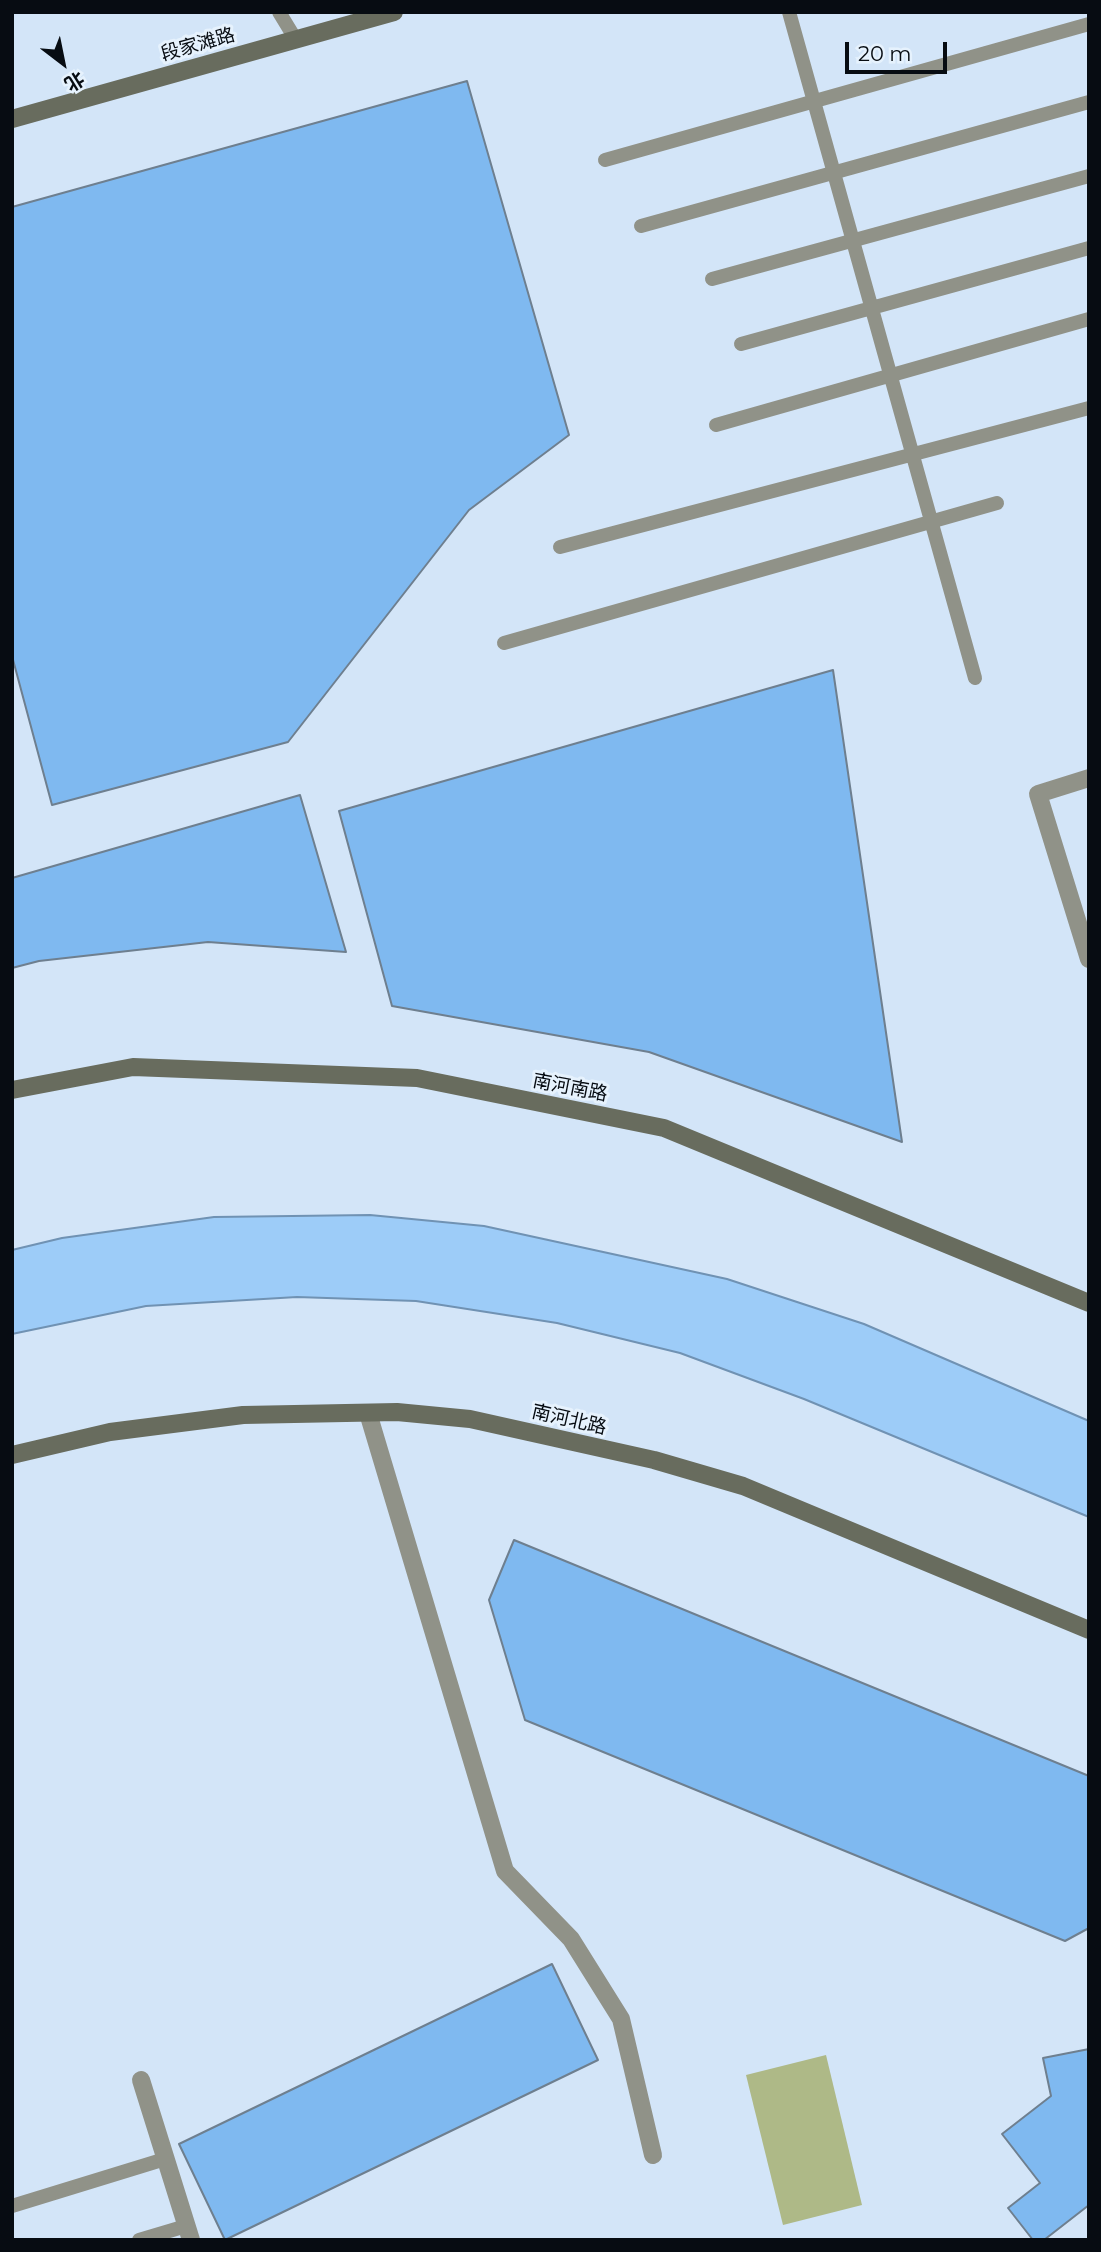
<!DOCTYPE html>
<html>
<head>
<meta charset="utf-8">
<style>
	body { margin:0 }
	#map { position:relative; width:1101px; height:2252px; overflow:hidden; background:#d3e5f8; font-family:Montserrat,"Noto Sans SC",sans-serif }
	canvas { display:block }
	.frame { position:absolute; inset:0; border:14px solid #070c12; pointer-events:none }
	.north { position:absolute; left:28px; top:28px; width:70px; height:70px; -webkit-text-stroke:5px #e6f2fd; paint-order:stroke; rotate:148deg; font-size:19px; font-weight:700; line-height:28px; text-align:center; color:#070c12 }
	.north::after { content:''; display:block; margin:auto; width:24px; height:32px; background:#070c12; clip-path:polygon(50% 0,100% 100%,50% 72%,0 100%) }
	.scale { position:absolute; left:845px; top:42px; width:102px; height:32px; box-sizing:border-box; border:4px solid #070c12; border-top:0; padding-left:9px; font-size:21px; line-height:24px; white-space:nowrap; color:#070c12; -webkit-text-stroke:5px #e6f2fd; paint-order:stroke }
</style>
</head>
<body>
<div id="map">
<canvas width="1101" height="2252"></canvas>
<div class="frame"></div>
<div class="north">北</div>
<div class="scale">20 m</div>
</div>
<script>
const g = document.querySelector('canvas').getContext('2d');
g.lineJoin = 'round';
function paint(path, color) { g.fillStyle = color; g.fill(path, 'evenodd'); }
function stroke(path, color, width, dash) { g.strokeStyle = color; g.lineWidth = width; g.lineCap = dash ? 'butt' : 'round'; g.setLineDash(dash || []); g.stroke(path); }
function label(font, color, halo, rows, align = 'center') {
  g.font = font + ' Montserrat,"Noto Sans SC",sans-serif'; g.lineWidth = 6; g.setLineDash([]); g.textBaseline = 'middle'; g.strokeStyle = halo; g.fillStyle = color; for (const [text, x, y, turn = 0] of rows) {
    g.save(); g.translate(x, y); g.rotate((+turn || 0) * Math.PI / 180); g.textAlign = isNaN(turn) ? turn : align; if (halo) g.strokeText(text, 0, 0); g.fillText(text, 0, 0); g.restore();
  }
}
paint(new Path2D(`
	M826 2055 862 2205 783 2225 746 2075Z`), '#aeb987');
const water = new Path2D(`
	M370 1215 484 1226 727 1279 864 1324 1089 1421V1517L804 1399 680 1353 557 1323 416 1301 297 1297 146 1306 12 1334V1250L62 1238 214 1217Z`);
paint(water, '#9dccf8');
stroke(water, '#7092b3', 2);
const building = new Path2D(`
	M467 81 569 435 469 510 288 742 52 805 12 656V207Z
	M833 670 902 1142 649 1052 392 1006 339 811Z
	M300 795 346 952 208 942 39 961 12 968V878Z
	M514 1540 1089 1776V1928L1065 1941 525 1720 489 1600Z
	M552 1964 598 2060 225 2240 179 2144Z
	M1089 2049V2205L1044 2240H1033L1008 2208 1040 2183 1002 2134 1051 2096 1043 2058Z`);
paint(building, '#7fb9f0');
stroke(building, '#6e7f8f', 2);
stroke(new Path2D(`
	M279 12 296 40
	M789 12 975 678
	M605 160 1089 24
	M641 226 1089 102
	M712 279 1089 176
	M741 344 1089 248
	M716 425 1089 319
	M560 547 1089 408
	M504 643 997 503
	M12 2206 165 2159
	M139 2240 186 2226`), '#909288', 14);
stroke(new Path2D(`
	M1089 778 1038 794 1089 959
	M368 1413 505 1871 571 1939 621 2019 653 2155
	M141 2080 191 2240`), '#909288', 18);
stroke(new Path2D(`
	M12 119 394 12
	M12 1090 133 1067 417 1078 664 1128 1089 1303
	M12 1455 110 1432 243 1415 397 1412 470 1419 654 1460 743 1486 1089 1630`), '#686c5e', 18);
label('19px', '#070c12', '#e6f2fd', [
	["段家滩路",198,45,-16],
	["南河南路",570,1088,11],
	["南河北路",569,1420,13]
]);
</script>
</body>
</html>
